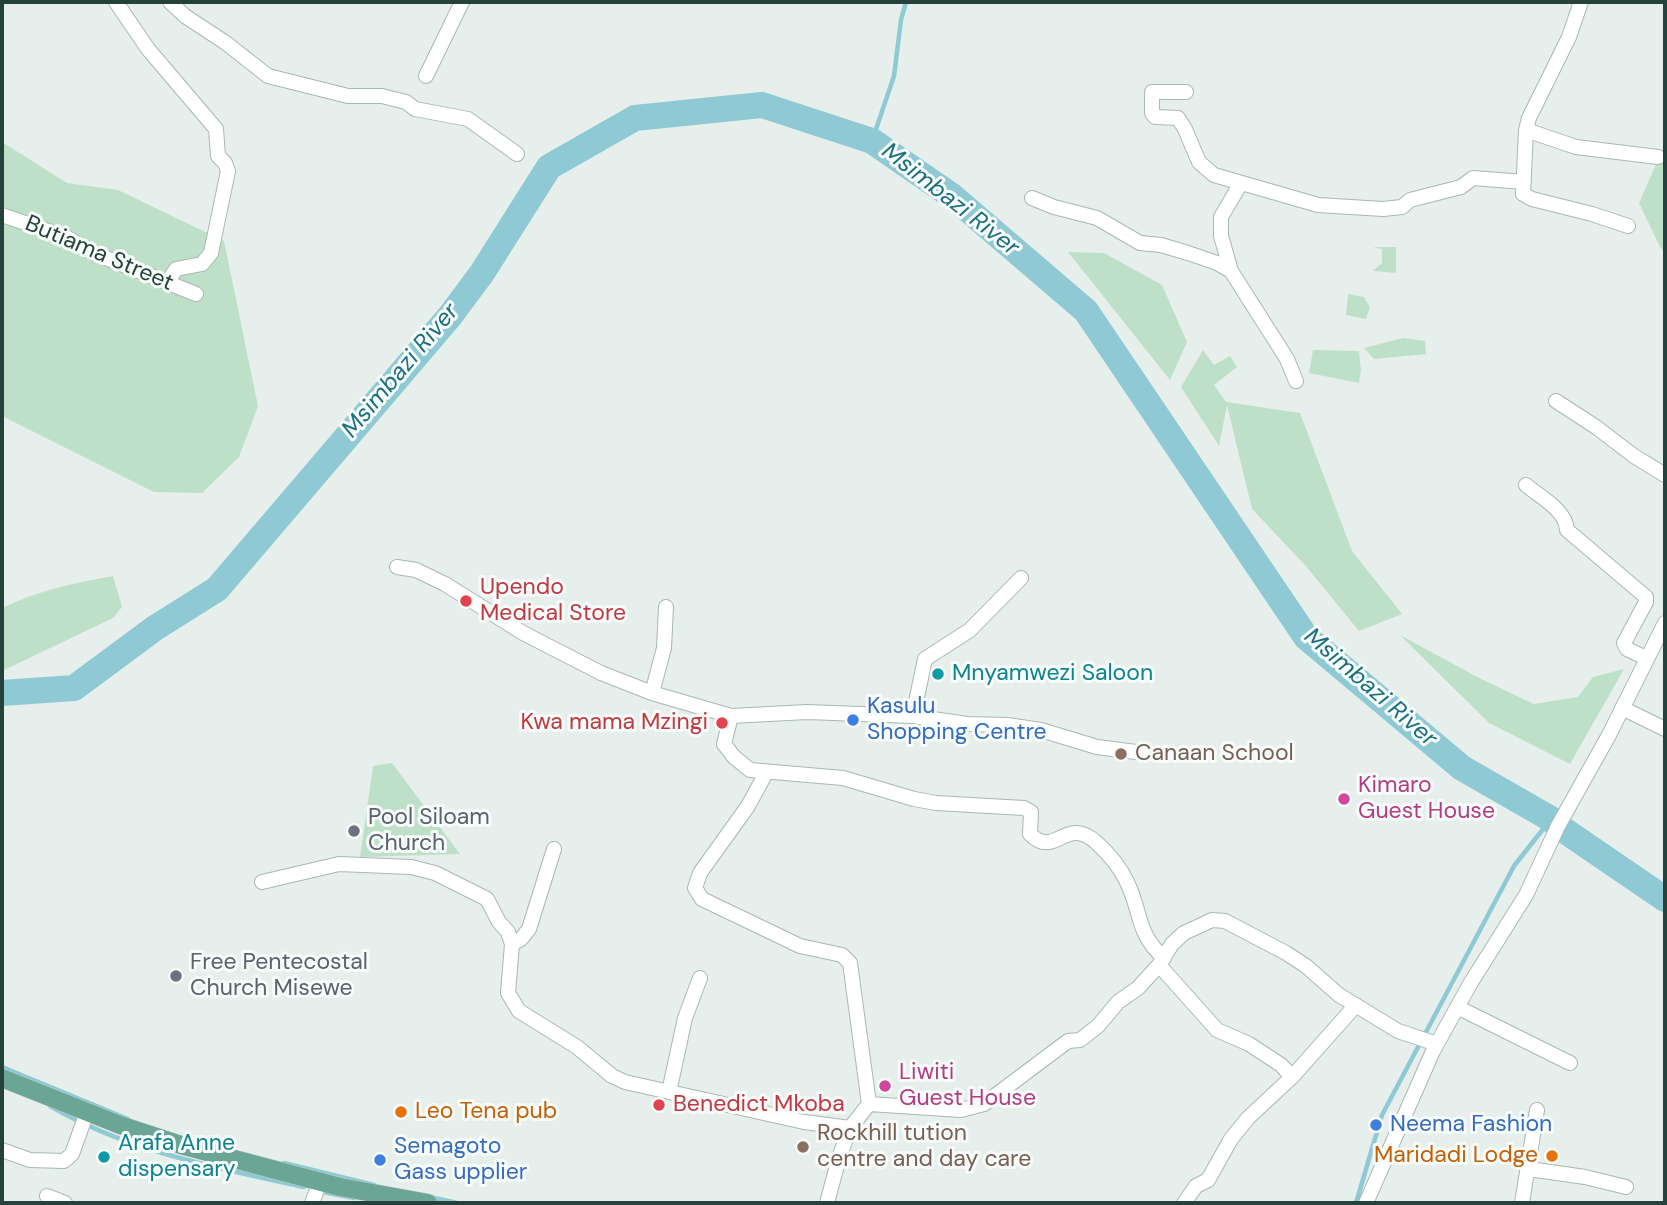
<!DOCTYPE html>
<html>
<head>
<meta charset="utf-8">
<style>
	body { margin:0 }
	#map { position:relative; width:1667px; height:1205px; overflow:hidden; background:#e6efeb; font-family:"DM Sans",sans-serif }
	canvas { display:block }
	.frame { position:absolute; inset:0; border:4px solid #24423a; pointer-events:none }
</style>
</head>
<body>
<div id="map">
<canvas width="1667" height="1205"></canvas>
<div class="frame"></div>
</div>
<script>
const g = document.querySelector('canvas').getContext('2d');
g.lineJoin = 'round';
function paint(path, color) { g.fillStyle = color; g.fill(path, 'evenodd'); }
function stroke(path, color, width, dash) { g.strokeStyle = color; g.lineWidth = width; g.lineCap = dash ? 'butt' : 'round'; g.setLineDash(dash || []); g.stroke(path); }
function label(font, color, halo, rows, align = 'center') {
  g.font = font + ' "DM Sans",sans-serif'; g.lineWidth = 6; g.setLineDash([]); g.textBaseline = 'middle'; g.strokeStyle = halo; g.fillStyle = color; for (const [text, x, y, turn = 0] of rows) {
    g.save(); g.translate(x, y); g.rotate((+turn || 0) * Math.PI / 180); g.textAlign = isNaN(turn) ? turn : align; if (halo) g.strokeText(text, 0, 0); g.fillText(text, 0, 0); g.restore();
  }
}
paint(new Path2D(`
	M2 142 67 183 118 190 224 241 258 406 239 457 202 493 154 492 2 416Z
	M1665 144V253L1660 247 1639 203Z
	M1373 247H1396V273L1373 271 1382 263V249Z
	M1068 252 1104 253 1162 285 1187 342 1170 380Z
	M1348 294 1364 297 1370 307 1366 319 1346 315Z
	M1403 338 1425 341 1426 354 1374 359 1364 348Z
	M1203 350 1214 365 1230 356 1237 367 1214 385 1226 402 1300 413 1352 551 1402 614 1359 631 1305 565 1252 509 1227 405 1219 446 1181 387Z
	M1313 350 1359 351 1361 370 1359 383 1309 373Z
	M113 576 122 607 113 618 2 671V608C37 591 74 583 113 576Z
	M1400 635 1481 679 1534 704 1578 697 1593 677 1624 669 1570 764 1489 723Z
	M392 763 460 854 360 857 373 766Z`), '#bfe0c8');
stroke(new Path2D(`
	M872 141 894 76 901 20 906 2
	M2 1067 128 1119
	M50 1106C127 1151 217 1168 304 1187
	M284 1163 374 1185
	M318 1191 354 1198
	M430 1197 457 1203
	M1356 1203 1382 1115 1514 866 1551 819`), '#8ec9d4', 4.5);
stroke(new Path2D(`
	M2 693 74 688 155 628 217 589 450 316 482 273 549 167 635 118 762 105 872 141 952 196 1086 311 1306 637 1462 768 1551 819 1558 826 1665 899`), '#8ec9d4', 26);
const minor = new Path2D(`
	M116 2 148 49 216 129 218 156 225 163 228 171 211 253 202 264 176 269 167 283
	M170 2 185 16 226 43 268 76 348 96H382L406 102 415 109 468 119 517 154
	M1581 2 1569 37 1529 118 1526 130 1523 194 1532 199 1592 214 1628 226
	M426 76 462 2
	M1186 92H1152V113L1155 117 1178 118 1185 129 1199 162 1214 175 1318 205 1383 209 1402 207 1410 200 1461 187 1473 178 1524 182
	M1526 130 1576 147 1658 157
	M1241 183 1221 217V236L1231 271 1287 359 1296 381
	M1032 198 1054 207 1097 218 1140 243 1161 245 1188 253 1217 263 1231 271
	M2 215 66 237 91 252 196 294
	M1556 401 1596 427 1634 456 1665 475
	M1526 485C1540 497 1566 510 1567 530L1646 597V602L1624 643 1627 649 1646 658
	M397 567 416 570 445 584 523 633 601 673 652 693 731 716 807 712 913 716 967 724 1007 725 1041 730 1097 747 1144 753
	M652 693 664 648 666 607
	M1622 708 1665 729
	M731 716 724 744 734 757 750 770 843 778 914 799 936 803 1024 808 1031 812 1030 834C1056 860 1065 814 1097 843 1109 854 1120 867 1127 882 1142 913 1136 933 1164 958
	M913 716 925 659 970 630 1021 578
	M766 773 748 806 700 873 695 888 702 899 800 946 842 955 850 963 869 1104 850 1128 839 1158 827 1203
	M262 882 339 864 411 867 435 873 487 899 499 922 508 932 512 944 508 993 519 1011 577 1047 612 1076 625 1082 804 1122 850 1128
	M512 944 521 939 529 929 554 849
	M1159 965 1217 1030 1249 1044 1281 1065 1292 1077
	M1457 1007 1570 1063
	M669 1092 685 1018 700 978
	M869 1104 961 1110 984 1104 1068 1041 1080 1040 1098 1026 1118 1002 1138 988 1159 965 1172 944 1184 933 1212 920 1225 921 1286 953 1306 966 1339 995 1398 1031 1437 1044
	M2 1150 30 1160 64 1161 72 1154 87 1112
	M1529 1169 1585 1177 1626 1187
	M47 1196 65 1203
	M312 1203 320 1182
	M1184 1203 1196 1186 1208 1180 1231 1139 1248 1118 1292 1077 1356 1005
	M1366 1203 1433 1051 1470 984 1526 895 1558 826 1609 735 1665 623
	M1522 1203 1537 1110`);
const major = new Path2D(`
	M2 1078 120 1125 181 1145 340 1187 428 1203`);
stroke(minor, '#a8b8b2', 16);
stroke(major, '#c2cac8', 19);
stroke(minor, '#fff', 14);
stroke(major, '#6aa596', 18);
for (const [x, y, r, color] of [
	[466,601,7,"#e0444e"],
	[938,674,7,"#0f9aa8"],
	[853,720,7,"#3f7fe0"],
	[722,723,7,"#e0444e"],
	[1121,754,7,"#8d6e63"],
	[1344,799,7,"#d1479c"],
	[354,831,7,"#6b7280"],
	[176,976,7,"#6b7280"],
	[885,1086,7,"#d1479c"],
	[659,1105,7,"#e0444e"],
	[401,1112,7,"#e8710a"],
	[1376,1125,7,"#3f7fe0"],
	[803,1147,7,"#8d6e63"],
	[1552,1156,7,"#e8710a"],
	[104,1157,7,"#0f9aa8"],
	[380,1160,7,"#3f7fe0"]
]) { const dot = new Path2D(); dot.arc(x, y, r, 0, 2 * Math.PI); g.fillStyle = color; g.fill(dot); stroke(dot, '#f7fbf9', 2.5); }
label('23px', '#24423a', '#f7fbf9', [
	["Butiama Street",99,254,23]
]);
label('23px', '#be3a42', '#f7fbf9', [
	["Upendo",480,588],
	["Medical Store",480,614],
	["Kwa mama Mzingi",708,723,"right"],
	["Benedict Mkoba",673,1105]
], 'left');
label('23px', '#0d838f', '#f7fbf9', [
	["Mnyamwezi Saloon",952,674],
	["Arafa Anne",118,1144],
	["dispensary",118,1170]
], 'left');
label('23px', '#366cbe', '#f7fbf9', [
	["Kasulu",867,707],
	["Shopping Centre",867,733],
	["Neema Fashion",1390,1125],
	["Semagoto",394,1147],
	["Gass upplier",394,1173]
], 'left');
label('23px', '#785e54', '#f7fbf9', [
	["Canaan School",1135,754],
	["Rockhill tution",817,1134],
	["centre and day care",817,1160]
], 'left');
label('23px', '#b23c85', '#f7fbf9', [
	["Kimaro",1358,786],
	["Guest House",1358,812],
	["Liwiti",899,1073],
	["Guest House",899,1099]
], 'left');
label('23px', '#5b616d', '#f7fbf9', [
	["Pool Siloam",368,818],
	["Church",368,844],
	["Free Pentecostal",190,963],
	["Church Misewe",190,989]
], 'left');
label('23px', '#c56008', '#f7fbf9', [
	["Leo Tena pub",415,1112],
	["Maridadi Lodge",1538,1156,"right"]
], 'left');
label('italic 24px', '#1c6f80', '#f7fbf9', [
	["Msimbazi River",950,200,38],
	["Msimbazi River",401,371,-50],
	["Msimbazi River",1370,688,41]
]);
</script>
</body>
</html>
